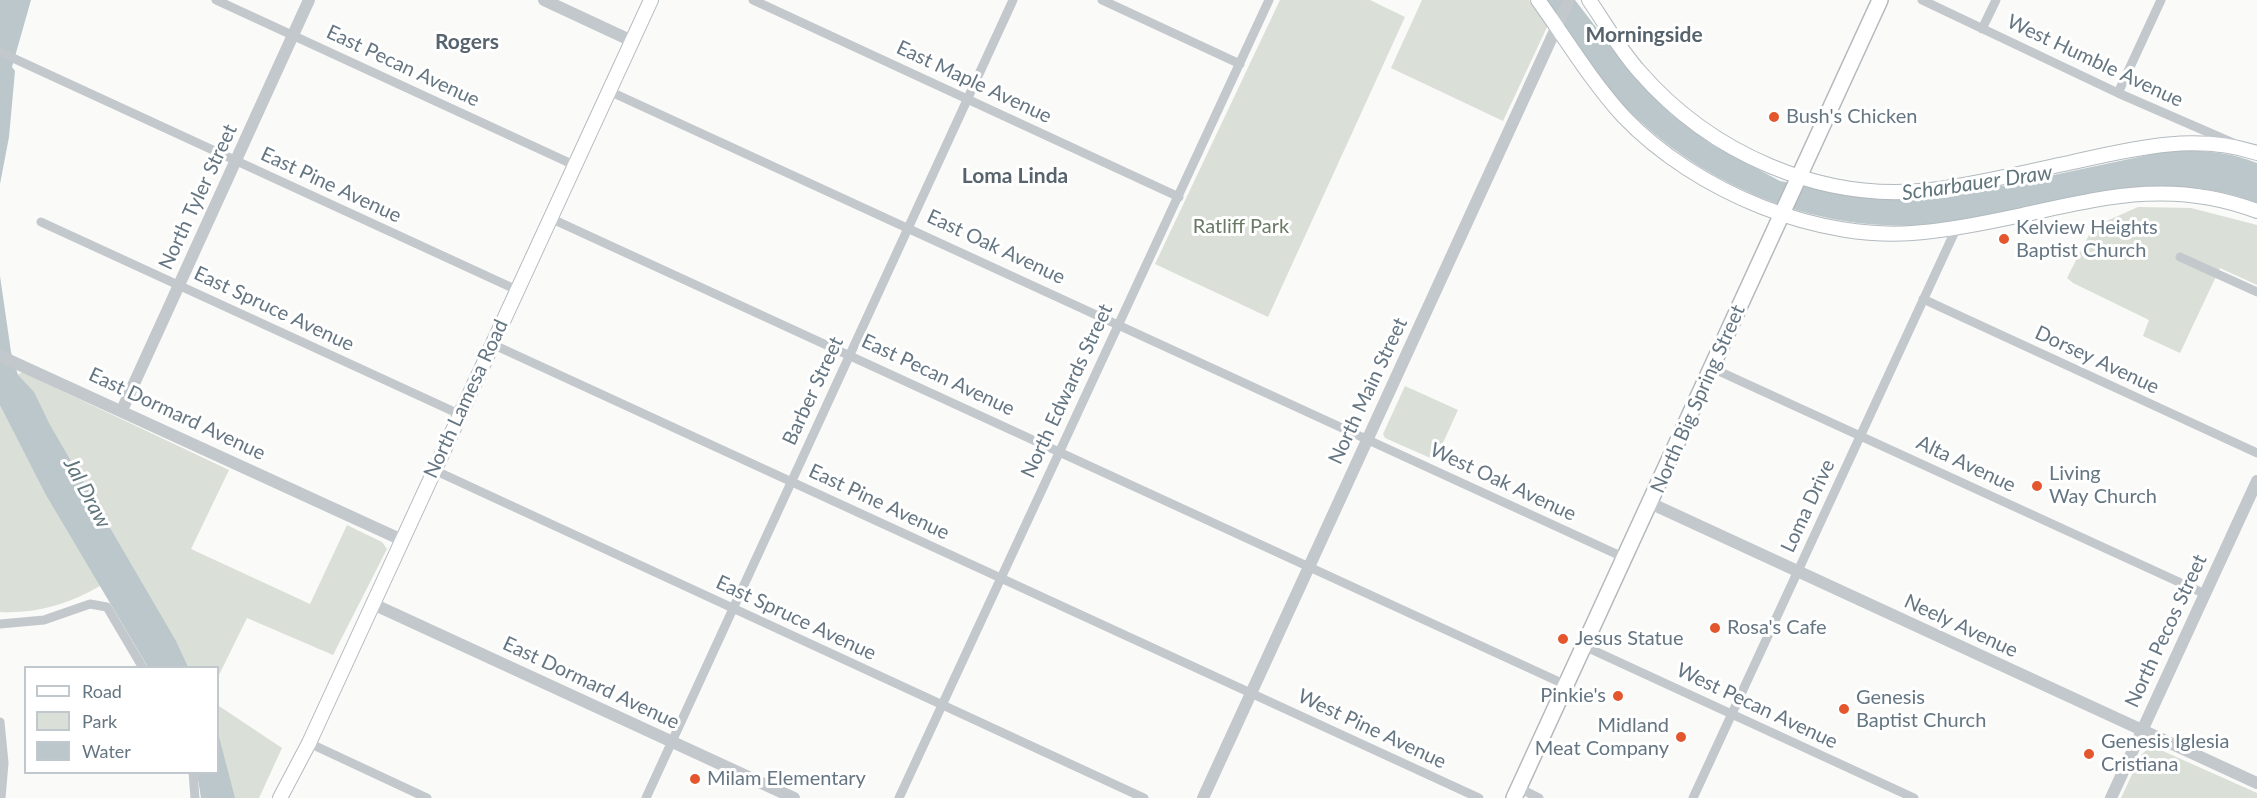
<!DOCTYPE html>
<html>
<head>
<meta charset="utf-8">
<style>
	body { margin:0 }
	#map { position:relative; width:2257px; height:798px; overflow:hidden; background:#fafaf8; font-family:Lato,sans-serif }
	canvas { display:block }
	.legend { position:absolute; left:24px; top:666px; width:195px; height:108px; box-sizing:border-box; background:#fff; border:2px solid #c1c8cd; margin:0; padding:8px 10px; list-style:none; font-size:18px; color:#657683 }
	.legend li { display:flex; align-items:center; gap:12px; height:30px }
	.legend b { width:30px; border:2px solid #c1c8cd }
</style>
</head>
<body>
<div id="map">
<canvas width="2257" height="798"></canvas>
<ul class="legend">
<li><b style="height:8px;background:#fff"></b>Road</li>
<li><b style="height:16px;background:#dadfd7"></b>Park</li>
<li><b style="height:16px;background:#bbc7cb"></b>Water</li>
</ul>
</div>
<script>
const g = document.querySelector('canvas').getContext('2d');
g.lineJoin = 'round';
function paint(path, color) { g.fillStyle = color; g.fill(path, 'evenodd'); }
function stroke(path, color, width, dash) { g.strokeStyle = color; g.lineWidth = width; g.lineCap = dash ? 'butt' : 'round'; g.setLineDash(dash || []); g.stroke(path); }
function label(font, color, halo, rows, align = 'center') {
  g.font = font + ' Lato,sans-serif'; g.lineWidth = 6; g.setLineDash([]); g.textBaseline = 'middle'; g.strokeStyle = halo; g.fillStyle = color; for (const [text, x, y, turn = 0] of rows) {
    g.save(); g.translate(x, y); g.rotate((+turn || 0) * Math.PI / 180); g.textAlign = isNaN(turn) ? turn : align; if (halo) g.strokeText(text, 0, 0); g.fillText(text, 0, 0); g.restore();
  }
}
paint(new Path2D(`
	M1280 0H1370L1405 17 1268 317 1155 264Z
	M1422 0H1529L1548 25 1503 121 1391 68Z
	M2138 207 2191 208 2257 225V285L2220 268 2180 353 2143 336 2149 320 2073 283 2067 278 2093 227Z
	M0 366 17 375 22 372 229 470 191 549 310 604 347 525 382 542 387 549 333 655 247 618 218 677V668L148 667 100 586C70 604 35 614 0 612Z
	M1405 386 1458 410 1435 460 1385 438 1383 434Z
	M218 702 219 706 282 748 259 798H201L200 787 218 772Z
	M2154 747 2257 793V798H2121L2141 755 2147 749Z`), '#dadfd7');
paint(new Path2D(`
	M0 0H31L12 67 15 71 9 137 0 184Z
	M1547 0H1575L1629 70 1671 114 1711 144 1780 181 1867 197 1901 200 1945 198 2167 151C2199 150 2228 151 2257 163V203C2188 176 2117 187 2047 202 2018 209 1988 218 1959 223 1948 225 1937 224 1927 225 1802 233 1679 176 1600 79 1580 55 1567 26 1547 0Z
	M0 276 11 352 18 375 34 392 50 425 176 641 188 667H148L46 495 0 405Z
	M218 733 235 798H201L197 773 218 772Z`), '#bbc7cb');
const secondary = new Path2D(`
	M1538 0C1566 39 1591 81 1624 117 1695 191 1820 244 1924 232 1957 229 1989 222 2022 215 2105 197 2173 179 2257 211
	M1589 0C1605 23 1620 50 1639 71 1710 153 1821 203 1931 190 1979 184 2026 172 2073 162 2135 148 2195 133 2257 153
	M280 798 309 743 651 0`);
const trunk = new Path2D(`
	M1514 798 1880 0`);
stroke(secondary, '#b3babf', 16);
stroke(trunk, '#b4b9bd', 18);
stroke(new Path2D(`
	M216 0 574 165
	M753 0 1179 197
	M1102 0 1240 64
	M1922 0 2118 93 2233 143
	M1982 29 1996 0
	M0 52 517 290
	M609 91 1625 558
	M2118 93 2161 0
	M550 218 1566 685
	M41 222 459 414
	M2180 257 2257 292
	M1923 299 2257 453
	M492 344 1479 798
	M1712 368 2205 594
	M434 470 1144 798
	M0 624 44 620 90 604 107 607 143 668
	M1584 646 1914 798
	M0 722 4 763 1 798
	M309 743 427 798
	M193 772 195 798
	M1519 788 1539 798
	M646 798 1013 0
	M899 798 1269 0
	M1693 798 1956 229`), '#c3c8cc', 9);
stroke(new Path2D(`
	M544 0 632 41
	M0 356 402 540
	M122 410 309 0
	M1650 503 2257 783
	M373 604 794 798
	M1203 798 1569 0
	M2111 798 2257 481`), '#c3c8cc', 12);
stroke(secondary, '#fff', 14);
stroke(trunk, '#fff', 15);
for (const [x, y, r, color] of [
	[1774,117,6,"#e4572e"],
	[2004,239,6,"#e4572e"],
	[2037,486,6,"#e4572e"],
	[1715,628,6,"#e4572e"],
	[1563,639,6,"#e4572e"],
	[1618,696,6,"#e4572e"],
	[1844,709,6,"#e4572e"],
	[1681,737,6,"#e4572e"],
	[2089,754,6,"#e4572e"],
	[695,779,6,"#e4572e"]
]) { const dot = new Path2D(); dot.arc(x, y, r, 0, 2 * Math.PI); g.fillStyle = color; g.fill(dot); stroke(dot, '#fff', 2); }
label('20px', '#657683', '#fff', [
	["West Humble Avenue",2095,61,25],
	["East Pecan Avenue",403,66,25],
	["East Maple Avenue",974,82,25],
	["East Pine Avenue",331,185,25],
	["North Tyler Street",198,197,-65],
	["East Oak Avenue",996,247,25],
	["East Spruce Avenue",274,309,25],
	["Dorsey Avenue",2097,360,25],
	["East Pecan Avenue",938,375,25],
	["Barber Street",813,391,-65],
	["North Edwards Street",1067,391,-65],
	["North Main Street",1368,391,-65],
	["North Lamesa Road",466,399,-65],
	["North Big Spring Street",1698,399,-66],
	["East Dormard Avenue",177,414,25],
	["Alta Avenue",1966,464,25],
	["West Oak Avenue",1503,482,25],
	["East Pine Avenue",879,502,25],
	["Loma Drive",1808,506,-65],
	["East Spruce Avenue",796,618,25],
	["Neely Avenue",1961,626,25],
	["North Pecos Street",2166,631,-65],
	["East Dormard Avenue",591,683,25],
	["West Pecan Avenue",1757,706,25],
	["West Pine Avenue",1372,729,25]
]);
label('20px', '#657683', '#fff', [
	["Bush's Chicken",1786,117],
	["Kelview Heights",2016,228],
	["Baptist Church",2016,251],
	["Living",2049,474],
	["Way Church",2049,497],
	["Rosa's Cafe",1727,628],
	["Jesus Statue",1575,639],
	["Pinkie's",1606,696,"right"],
	["Genesis",1856,698],
	["Baptist Church",1856,721],
	["Midland",1669,726,"right"],
	["Meat Company",1669,749,"right"],
	["Genesis Iglesia",2101,742],
	["Cristiana",2101,765],
	["Milam Elementary",707,779]
], 'left');
label('20px', '#687a64', '#fff', [
	["Ratliff Park",1241,227]
]);
label('bold 21px', '#57646e', '#fff', [
	["Morningside",1644,35],
	["Rogers",467,42],
	["Loma Linda",1015,176]
]);
label('italic 21px', '#60757c', '#fff', [
	["Scharbauer Draw",1977,183,-8],
	["Jal Draw",87,493,62]
]);
</script>
</body>
</html>
